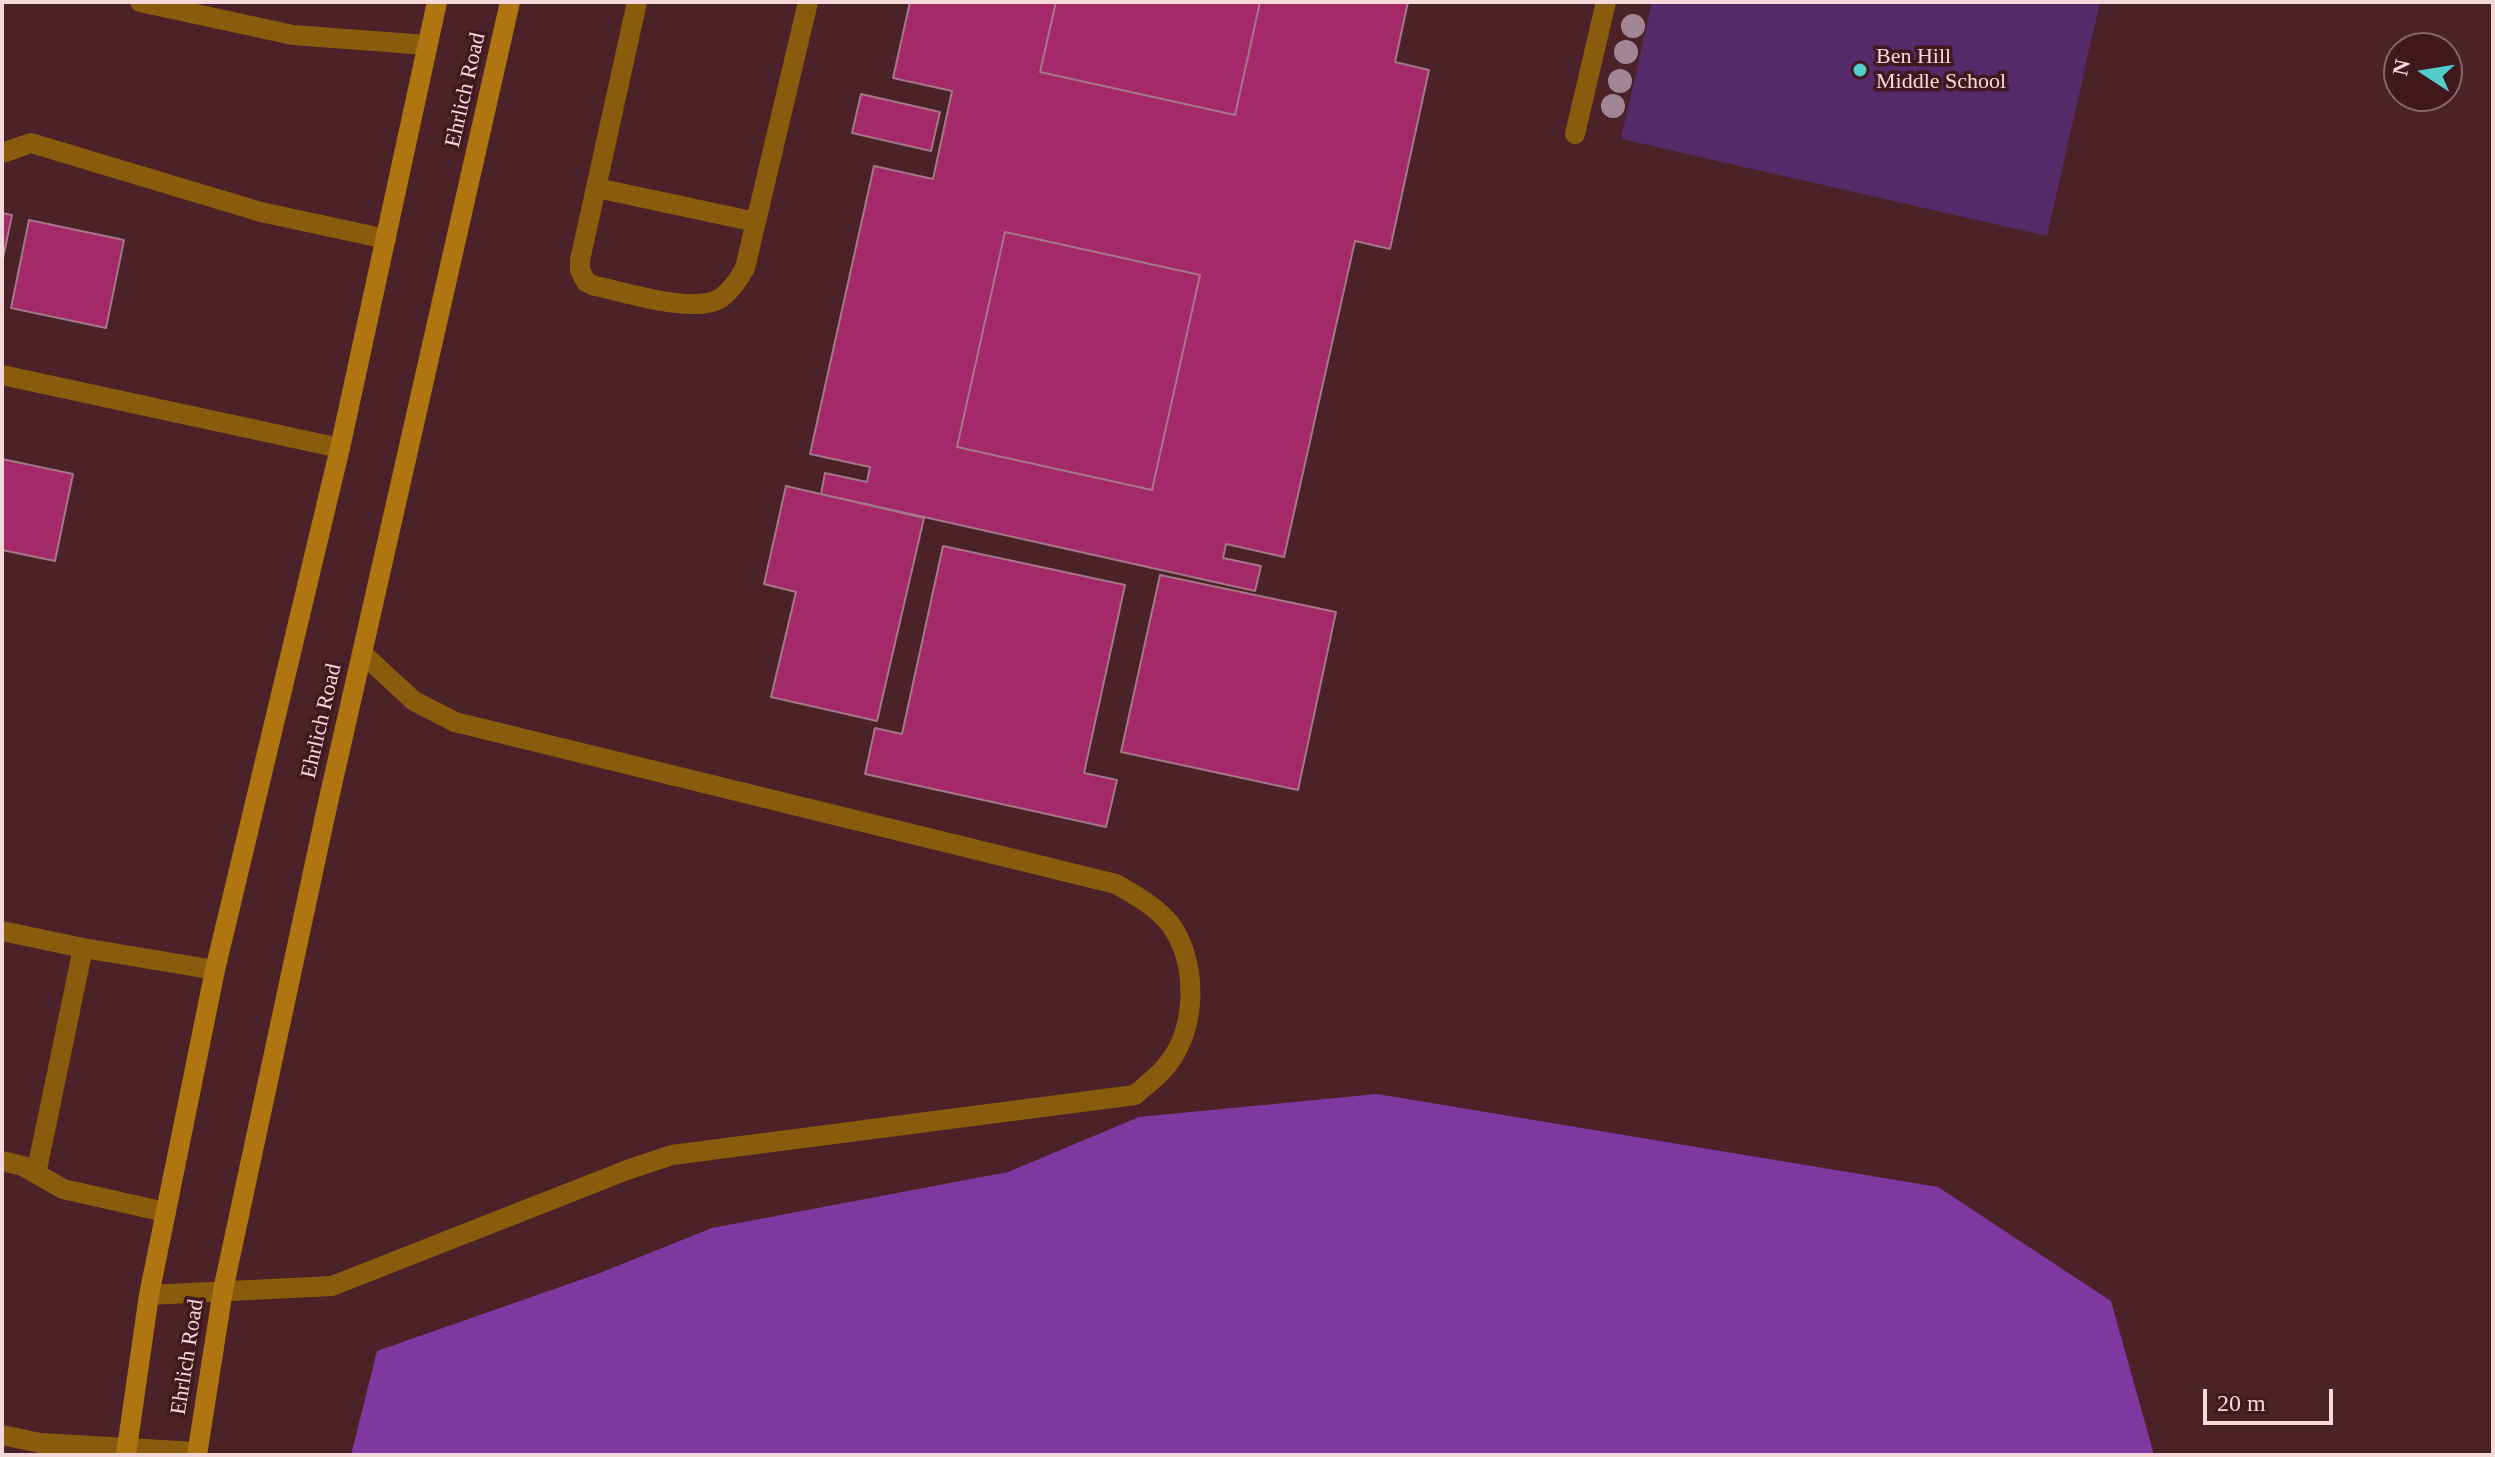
<!DOCTYPE html>
<html>
<head>
<meta charset="utf-8">
<style>
	body { margin:0 }
	#map { position:relative; width:2495px; height:1457px; overflow:hidden; background:#4b2227; font-family:Georgia,serif }
	canvas { display:block }
	.frame { position:absolute; inset:0; border:4px solid #f5d9da; pointer-events:none }
	.north { position:absolute; left:2383px; top:32px; width:80px; height:80px; box-sizing:border-box; background:#40181e; border:2px solid #886569; border-radius:50%; rotate:282deg; font-size:22px; font-weight:700; line-height:32px; text-align:center; color:#f5d9da }
	.north::after { content:''; display:block; margin:auto; width:28px; height:36px; background:#53cdcb; clip-path:polygon(50% 0,100% 100%,50% 72%,0 100%) }
	.scale { position:absolute; left:2203px; top:1389px; width:130px; height:36px; box-sizing:border-box; border:4px solid #f5d9da; border-top:0; padding-left:10px; font-size:24px; line-height:28px; white-space:nowrap; color:#f5d9da; -webkit-text-stroke:6px #40181e; paint-order:stroke }
</style>
</head>
<body>
<div id="map">
<canvas width="2495" height="1457"></canvas>
<div class="frame"></div>
<div class="north">N</div>
<div class="scale">20 m</div>
</div>
<script>
const g = document.querySelector('canvas').getContext('2d');
g.lineJoin = 'round';
function paint(path, color) { g.fillStyle = color; g.fill(path, 'evenodd'); }
function stroke(path, color, width, dash) { g.strokeStyle = color; g.lineWidth = width; g.lineCap = dash ? 'butt' : 'round'; g.setLineDash(dash || []); g.stroke(path); }
function label(font, color, halo, rows, align = 'center') {
  g.font = font + ' Georgia,serif'; g.lineWidth = 7; g.setLineDash([]); g.textBaseline = 'middle'; g.strokeStyle = halo; g.fillStyle = color; for (const [text, x, y, turn = 0] of rows) {
    g.save(); g.translate(x, y); g.rotate((+turn || 0) * Math.PI / 180); g.textAlign = isNaN(turn) ? turn : align; if (halo) g.strokeText(text, 0, 0); g.fillText(text, 0, 0); g.restore();
  }
}
paint(new Path2D(`
	M1652 2H2100L2047 236 1621 139Z`), '#542a68');
paint(new Path2D(`
	M1377 1094 1938 1187 2111 1301 2154 1455H351L377 1351 600 1273 712 1228 1008 1172 1139 1117Z`), '#8038a1');
const building = new Path2D(`
	M910 2H1056L1040 72 1235 115 1260 2H1408L1395 62 1429 70 1390 249 1355 241 1284 557 1226 544 1223 558 1261 566 1255 591 821 494 825 473 867 482 870 467 810 454 874 166 933 179 952 91 893 78ZM1005 232 1200 275 1152 490 957 447Z
	M1056 2H1260L1235 115 1040 72Z
	M861 94 940 112 931 151 852 133Z
	M2 213 12 215 2 263Z
	M29 220 124 240 106 328 11 308Z
	M1005 232 1200 275 1152 490 957 447Z
	M2 459 73 474 55 561 2 550Z
	M786 486 924 518 877 721 771 697 796 592 764 584Z
	M943 546 1125 585 1084 773 1117 780 1106 827 865 774 875 728 902 734Z
	M1160 575 1336 612 1298 790 1121 752Z`);
paint(building, '#a42969');
stroke(building, '#a47688', 2);
stroke(new Path2D(`
	M140 2 293 35 427 45
	M637 2 580 260V270L586 282 595 286C626 292 694 315 721 298 732 290 739 279 745 268L808 2
	M1575 134 1606 2
	M2 153 31 143 261 212 386 239
	M597 188 756 222
	M2 375 340 448
	M2 931 83 948 215 970
	M2 1161 23 1166 63 1189 165 1212
	M36 1174 83 948
	M149 1295 332 1286 627 1170 672 1155 1135 1095C1146 1085 1159 1076 1167 1065 1197 1029 1198 964 1171 925 1157 907 1135 895 1116 884L455 722 414 701 362 653
	M2 1435 40 1443 197 1452`), '#895b0d', 20);
stroke(new Path2D(`
	M126 1455 149 1295 215 970 340 448 437 2
	M197 1455 223 1290 327 807 510 2`), '#af7511', 20);
g.fillStyle = '#a18696';
for (const [x, y] of [
	[1633,26],
	[1626,52],
	[1620,81],
	[1613,106]
]) { g.beginPath(); g.arc(x, y, 12, 0, 2 * Math.PI); g.fill(); }
for (const [x, y, r, color] of [
	[1860,70,8,"#53cdcb"]
]) { const dot = new Path2D(); dot.arc(x, y, r, 0, 2 * Math.PI); g.fillStyle = color; g.fill(dot); stroke(dot, '#40181e', 3); }
label('22px', '#f5d9da', '#40181e', [
	["Ben Hill",1876,57],
	["Middle School",1876,82]
], 'left');
label('22px', '#f5d9da', '#40181e', [
	["Ehrlich Road",466,90,-77],
	["Ehrlich Road",322,721,-77],
	["Ehrlich Road",188,1357,-81]
]);
</script>
</body>
</html>
